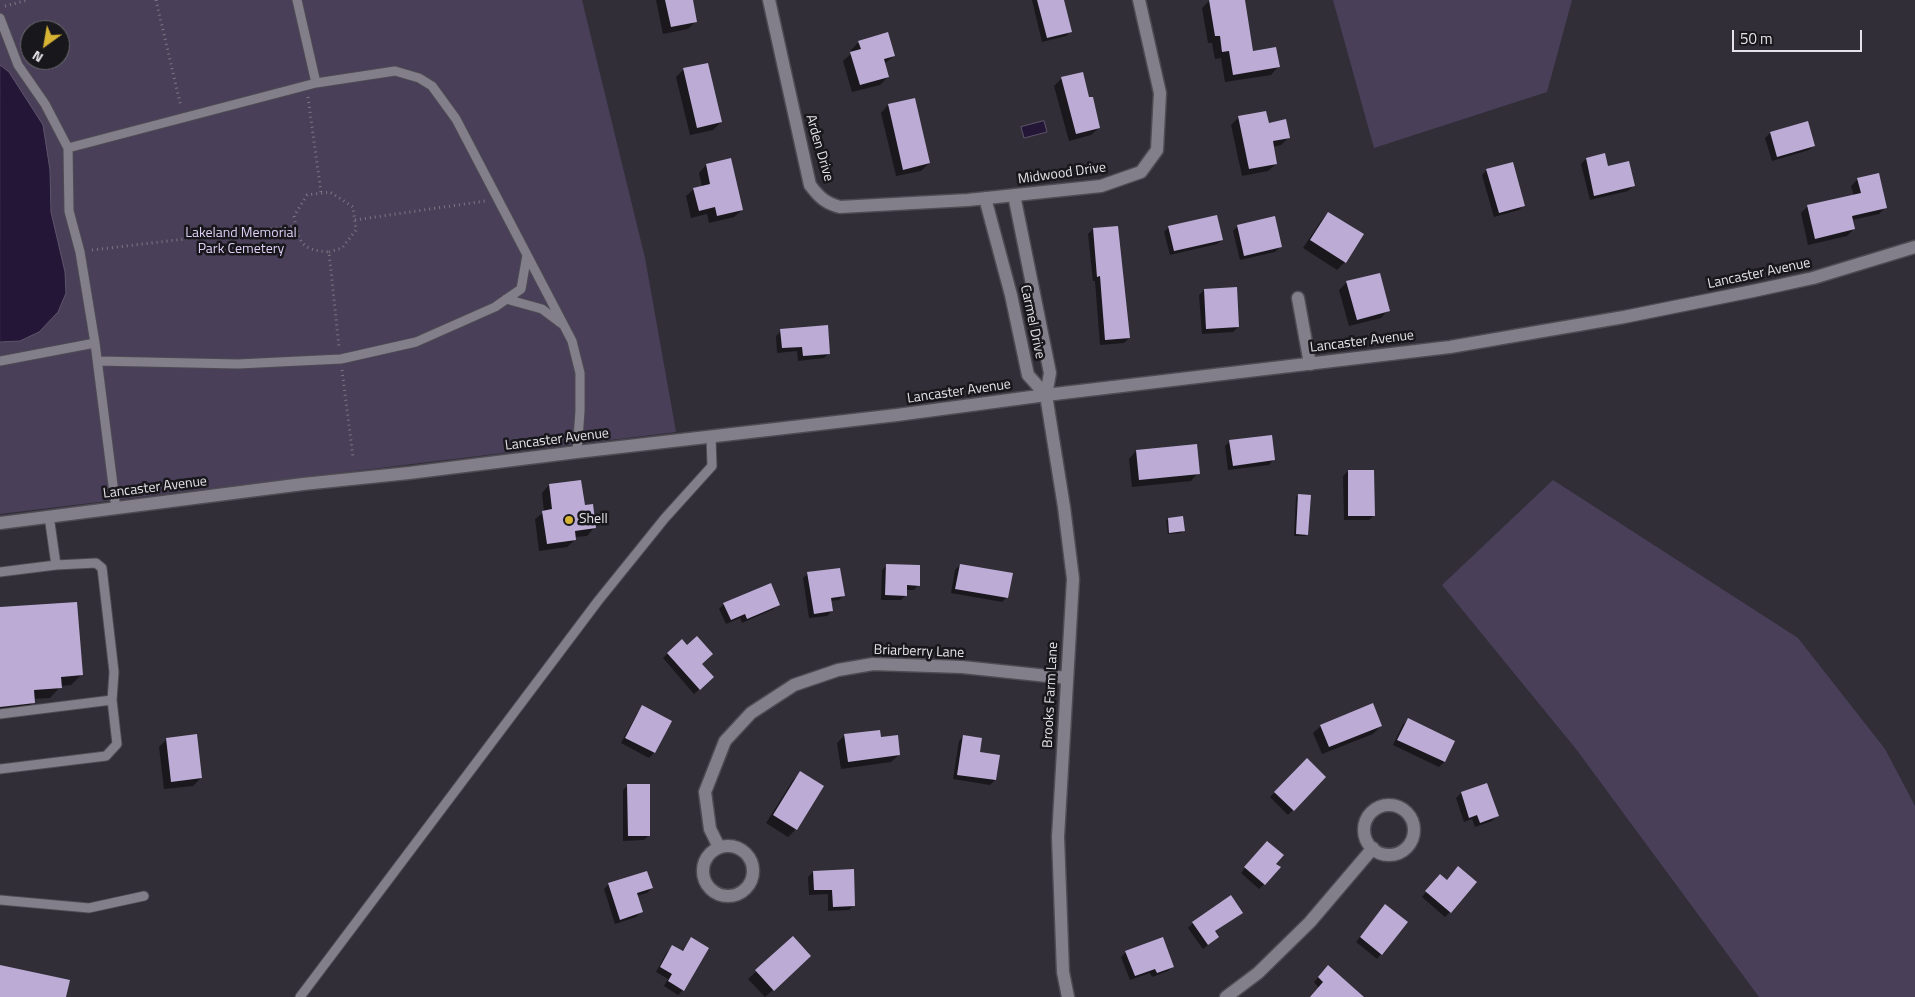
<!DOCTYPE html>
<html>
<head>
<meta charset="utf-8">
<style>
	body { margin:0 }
	#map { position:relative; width:1915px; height:997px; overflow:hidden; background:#312e37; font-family:"Titillium Web",sans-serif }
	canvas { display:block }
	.north { position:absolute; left:20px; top:20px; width:50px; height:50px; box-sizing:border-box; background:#18171b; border:1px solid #6a696d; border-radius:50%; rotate:212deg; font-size:14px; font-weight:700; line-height:20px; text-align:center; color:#e5e3e9 }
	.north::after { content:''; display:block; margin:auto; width:18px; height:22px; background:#d8b434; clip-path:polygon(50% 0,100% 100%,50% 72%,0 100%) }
	.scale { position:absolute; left:1732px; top:30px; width:130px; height:22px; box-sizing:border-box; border:2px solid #e5e3e9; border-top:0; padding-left:6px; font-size:15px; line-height:18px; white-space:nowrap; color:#e5e3e9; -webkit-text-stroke:4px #18171b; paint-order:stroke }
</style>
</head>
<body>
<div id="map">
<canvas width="1915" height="997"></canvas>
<div class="north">N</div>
<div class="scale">50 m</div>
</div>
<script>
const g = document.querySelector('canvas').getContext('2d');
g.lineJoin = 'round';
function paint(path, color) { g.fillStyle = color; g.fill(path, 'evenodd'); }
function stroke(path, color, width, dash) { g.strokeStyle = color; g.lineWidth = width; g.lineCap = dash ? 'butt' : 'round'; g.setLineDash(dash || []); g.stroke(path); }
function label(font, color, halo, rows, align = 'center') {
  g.font = font + ' "Titillium Web",sans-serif'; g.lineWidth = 5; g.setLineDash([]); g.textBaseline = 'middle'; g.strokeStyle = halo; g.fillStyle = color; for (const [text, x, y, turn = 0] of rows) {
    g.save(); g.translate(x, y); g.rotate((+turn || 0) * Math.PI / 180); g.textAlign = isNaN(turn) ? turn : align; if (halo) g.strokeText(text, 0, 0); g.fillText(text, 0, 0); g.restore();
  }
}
paint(new Path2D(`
	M0 0H582L645 258 676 432 0 514ZM30 30H60V60H30Z
	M1333 0H1572L1547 92 1374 148Z
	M1553 480 1798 638 1885 749 1915 806V997H1759L1576 749 1442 585Z`), '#493f59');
const water = new Path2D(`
	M0 65 9 72 43 125 50 170 51 212 65 272 66 293 58 312 39 332 20 341 0 342Z
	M1044 121 1047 132 1024 138 1021 127Z`);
paint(water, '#241636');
stroke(water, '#5e546c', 1);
paint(new Path2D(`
	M656 0H691L696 21 688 29 663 34Z
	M1032 0H1063L1071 31 1066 36 1042 42Z
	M1210 0H1244L1252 52 1278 67 1271 75 1225 82 1221 58 1215 59 1212 43H1208L1202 8Z
	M859 42 894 56 884 64 888 77 880 85 852 92 843 61 852 53 851 50Z
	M684 69 721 122 713 130 690 135 676 77Z
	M1062 78 1099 128 1091 135 1069 141 1054 86Z
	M888 105 929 163 921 171 896 176 881 113Z
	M1239 117 1268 124 1288 138 1281 145 1273 147 1276 164 1268 171 1242 176 1231 125Z
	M1807 123 1814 146 1809 150 1772 161 1765 138 1770 133Z
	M1586 159 1607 168 1633 186 1628 191 1590 200 1581 164Z
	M706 165 742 210 734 217 709 223 707 214 691 218 686 196 694 189 702 187 699 173Z
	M1487 170 1524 205 1519 210 1494 217 1482 175Z
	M1858 179 1886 207 1879 214 1852 220 1854 229 1847 236 1808 245 1801 213 1808 206 1854 196 1851 186Z
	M1328 213 1345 262 1337 270 1303 248 1321 221Z
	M1238 226 1280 247 1275 252 1240 260 1233 231Z
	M1117 227 1129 338 1124 343 1100 345 1095 281H1093L1088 234 1093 229Z
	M1169 227 1222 240 1217 244 1170 255 1164 232Z
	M1347 282 1388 310 1381 318 1349 326 1339 290Z
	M1204 290 1238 327 1233 332 1202 334 1199 295Z
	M781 331 829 353 824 358 798 361 797 351 777 353 776 336Z
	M1230 441 1273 460 1269 465 1228 470 1225 446Z
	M1136 451 1198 473 1191 481 1132 487 1129 459Z
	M1348 471 1374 515 1369 520H1344L1343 476Z
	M549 485 584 506 594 528 587 536 575 537V540L567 547 539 551 535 519 544 512 542 493Z
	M1299 495 1307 534 1305 536H1294L1296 497Z
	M1168 519 1183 531 1181 533 1168 534 1166 521Z
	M887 565 918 585 914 590H906V595L901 600H881L882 570Z
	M960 565 1007 597 1002 602 951 593 955 570Z
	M808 574 844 595 839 600 830 601 832 611 827 616 809 618 803 578Z
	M724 604H778L774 609 742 623 740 618 726 624 719 609Z
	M0 609 81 675 71 685 61 686 50 698 33 699V703L23 713 0 715Z
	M668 653 701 664 708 682 694 694 663 658Z
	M643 707 670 721 654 753 649 758 621 743 638 712Z
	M1408 720 1454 741 1444 762 1439 767 1393 745 1403 724Z
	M1321 726H1381L1373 734 1322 754 1313 733Z
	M845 735 880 738 899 755 891 762 841 769 837 743Z
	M964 736 978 753 998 756 995 780 990 785 953 779 959 741Z
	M167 739 201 778 193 786 164 789 159 747Z
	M1307 760 1325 777 1288 815 1270 797Z
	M800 773 822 787 796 829 788 837 766 823 793 780Z
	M628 785 649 835 644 840 623 841V790Z
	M1461 793 1497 816 1492 821 1475 827 1472 819 1464 822 1456 798Z
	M1262 847 1275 864 1264 884 1259 889 1241 873Z
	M813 872 854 905 849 910 828 911V894L809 895 808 877Z
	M1453 873 1450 912 1445 917 1422 897 1435 881H1446Z
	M609 884 652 888 647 893 636 896 641 912 636 917 615 924 604 889Z
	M1381 910V954L1377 959 1356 942Z
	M1241 913 1214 932 1218 937 1203 949 1188 928 1193 923Z
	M793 938 802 964 765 997 748 979Z
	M691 939 683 990 678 995 664 986 668 979 656 972 667 952 672 947 681 952Z
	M1126 952 1173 966 1168 971 1152 977 1150 973 1130 980 1121 957Z
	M1323 972 1356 997H1311L1319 988 1314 982Z`), '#0007');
paint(new Path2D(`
	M665 0H693L697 22 671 27Z
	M1037 0H1064L1072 32 1047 38Z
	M1209 0H1245L1253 51 1276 47 1280 67 1233 75 1229 51 1222 52 1220 36H1215Z
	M888 32 895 56 884 59 889 77 860 85 850 52 861 49 858 41Z
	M708 63 722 122 697 128 683 68Z
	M1083 72 1089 97H1093L1100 128 1076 134 1061 77Z
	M915 98 930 163 903 170 888 104Z
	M1266 111 1269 123 1286 119 1290 138 1273 141 1277 164 1249 169 1238 116Z
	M1808 121 1815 146 1777 157 1770 132Z
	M1605 153 1608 166 1629 161 1635 186 1594 196 1586 158Z
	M731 158 743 210 717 216 715 207 699 211 693 188 710 184 706 164Z
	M1513 162 1525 206 1499 213 1486 169Z
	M1879 173 1887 208 1852 216 1855 229 1815 239 1807 205 1861 193 1857 178Z
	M1328 212 1364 234 1346 263 1310 240Z
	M1217 215 1223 240 1174 251 1168 226Z
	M1275 216 1282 247 1244 256 1237 225Z
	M1118 226 1130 338 1105 340 1100 276 1097 277 1093 228Z
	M1380 273 1390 311 1357 320 1346 281Z
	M1237 287 1239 327 1206 329 1204 289Z
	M828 325 830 354 803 356 802 347 782 348 780 329Z
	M1272 435 1275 460 1233 466 1229 440Z
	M1197 444 1200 474 1139 480 1136 450Z
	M1348 470H1374L1375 516H1348Z
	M581 480 585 505 593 504 596 528 575 531 576 540 547 544 542 511 552 509 549 484Z
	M1298 494 1311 495 1308 535 1296 534Z
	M1183 516 1185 531 1169 533 1168 518Z
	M886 564 920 565V586L907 585V596L885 595Z
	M960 564 1013 573 1008 598 955 589Z
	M840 568 845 596 831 598 833 611 814 614 807 572Z
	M771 583 780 605 747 619 745 614 731 620 723 603Z
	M77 602 83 675 61 677 62 688 34 690 35 703 0 707V607Z
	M697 636 713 654 702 664 714 677 700 690 667 653 682 639 687 645Z
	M1373 703 1382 726 1329 747 1320 725Z
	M642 705 672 721 655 753 625 738Z
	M1408 718 1455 741 1445 762 1397 740Z
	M880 730 881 737 898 735 900 755 848 762 844 734Z
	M197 734 202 778 171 782 166 738Z
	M963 735 982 738 980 752 1000 755 996 780 957 775Z
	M1307 758 1326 777 1294 811 1274 792Z
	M800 771 824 786 797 830 773 815Z
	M1487 783 1499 816 1480 823 1477 815 1469 818 1461 792Z
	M627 784H650V836H628Z
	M1267 841 1284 855 1276 864 1281 867 1265 885 1244 867Z
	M1458 866 1477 882 1451 913 1425 891 1440 874 1447 880Z
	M854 869 855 906 833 907 832 890H814L813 871Z
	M647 871 653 888 637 893 643 912 620 920 608 883Z
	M1231 895 1243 913 1215 931 1219 937 1208 945 1192 922Z
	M1385 904 1408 922 1382 955 1360 937Z
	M793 936 811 956 774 991 755 970Z
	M691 937 709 948 684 991 668 981 672 974 660 967 672 945 683 951Z
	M1163 937 1174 967 1157 973 1155 969 1135 976 1125 951Z
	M0 965 70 980 66 997H0Z
	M1328 965 1364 997H1310L1323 982 1318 977Z`), '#bcacd5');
const lane = new Path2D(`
	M297 0 316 83
	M0 18 18 65 45 104 68 148 69 211 80 252 95 343
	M68 148 316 83 395 71 419 78 432 86 456 119 572 341 580 373V411L577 452
	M506 299 542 309 562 324
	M0 361 95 343 116 509
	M98 361 238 364 341 359 416 342 495 307 521 289 527 255
	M49 516 56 565
	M0 572 56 565 96 563 102 568 114 672 112 700 0 714
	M0 769 106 756 117 744 112 700
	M0 900 89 908 144 896
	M300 997 598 601 665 518 712 466 711 437`);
const street = new Path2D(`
	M769 0 810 185C819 197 825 203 840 207L968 200 1101 186 1141 172 1157 150 1160 93 1139 0
	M1014 195 1050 373 1046 395 1064 507 1073 579 1058 837 1063 972 1068 997
	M985 198 1011 295 1028 375 1046 395
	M1298 298 1310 364
	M1364 830a25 25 0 1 1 50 0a25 25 0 1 1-50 0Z
	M703 871a25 25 0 1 1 50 0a25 25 0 1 1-50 0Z
	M719 847 710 829 705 792 725 741 751 713 794 685 838 670 873 664 962 667 1067 678
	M1226 997 1258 973 1310 922 1373 848`);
const secondary = new Path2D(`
	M0 523 303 484 409 473 577 452 897 415 1046 395 1450 347 1624 317 1753 291 1813 278 1915 247`);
stroke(lane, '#4e4b53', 11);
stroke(street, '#4e4b53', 15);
stroke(secondary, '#4e4b53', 15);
stroke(new Path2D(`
	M156 0 181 107
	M5 6 28 0
	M308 97 321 193
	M355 220 485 201
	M92 250 295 226
	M329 252 342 248 356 230 353 207 330 192 307 195 294 216C299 243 301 250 329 252L339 347
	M342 370 353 457`), '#7b7880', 3, [1, 4]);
stroke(lane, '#837f8a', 9);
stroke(street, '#837f8a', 12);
stroke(secondary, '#837f8a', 12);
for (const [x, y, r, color] of [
	[569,520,5,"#d8b434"]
]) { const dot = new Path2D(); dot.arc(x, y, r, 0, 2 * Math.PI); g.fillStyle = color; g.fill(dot); stroke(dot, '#18171b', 2); }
label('14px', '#e5e3e9', '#18171b', [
	["Arden Drive",819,148,74],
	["Midwood Drive",1062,174,-8],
	["Lancaster Avenue",1759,274,-12],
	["Carmel Drive",1032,322,78],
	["Lancaster Avenue",1362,342,-7],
	["Lancaster Avenue",959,392,-8],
	["Lancaster Avenue",557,440,-7],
	["Lancaster Avenue",155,488,-7],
	["Briarberry Lane",919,652,2],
	["Brooks Farm Lane",1051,695,-87]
]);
label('14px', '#decff6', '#18171b', [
	["Lakeland Memorial",241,234],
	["Park Cemetery",241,250]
]);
label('14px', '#e5e3e9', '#18171b', [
	["Shell",579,520]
], 'left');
</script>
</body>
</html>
